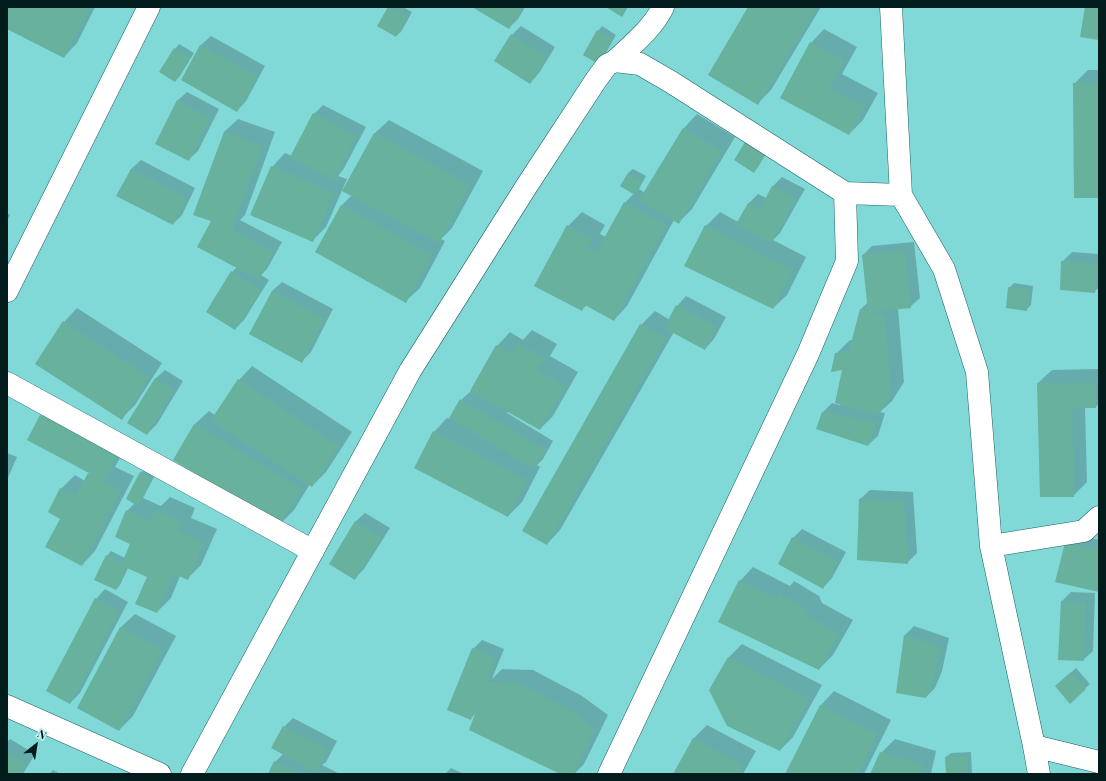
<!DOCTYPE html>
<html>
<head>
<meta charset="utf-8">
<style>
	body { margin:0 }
	#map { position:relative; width:1106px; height:781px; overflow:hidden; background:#80d8d7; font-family:"Playfair Display",serif }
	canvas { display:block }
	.frame { position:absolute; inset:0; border:8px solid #011c1b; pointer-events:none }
	.north { position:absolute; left:16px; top:725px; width:40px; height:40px; -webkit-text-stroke:3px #c8f1ef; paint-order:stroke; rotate:30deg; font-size:11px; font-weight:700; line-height:16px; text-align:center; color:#011c1b }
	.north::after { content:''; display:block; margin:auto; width:14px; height:18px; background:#011c1b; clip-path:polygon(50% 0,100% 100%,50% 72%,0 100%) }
</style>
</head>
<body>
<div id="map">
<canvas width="1106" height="781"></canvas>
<div class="frame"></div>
<div class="north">N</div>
</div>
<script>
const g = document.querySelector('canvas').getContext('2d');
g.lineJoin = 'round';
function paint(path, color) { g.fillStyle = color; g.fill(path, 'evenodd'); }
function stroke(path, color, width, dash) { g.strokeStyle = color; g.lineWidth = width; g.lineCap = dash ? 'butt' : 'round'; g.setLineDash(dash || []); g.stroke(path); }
paint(new Path2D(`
	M7 7H95L77 43 64 57 7 28Z
	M389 7H403L412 12 401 32 396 36Z
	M474 7H525L518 19 509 28Z
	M750 7H821L771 90 757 104 709 75Z
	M521 26 555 47 539 73 530 83 512 35Z
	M602 26 616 35 603 58 598 31Z
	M824 29 857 47 842 74 878 93 863 120 849 134 781 97 811 43Z
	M211 36 265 66 246 101 237 111 182 80 201 45Z
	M179 44 194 53 180 76 175 81 161 72 175 49Z
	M1088 70H1099V197L1074 84Z
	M187 92 219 109 198 151 188 160 177 101Z
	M323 105 366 127 343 170 338 176 347 179 326 227 313 240 272 167 285 153 292 156 314 114Z
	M697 114 735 137 692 209 679 222 674 220 627 306 614 320 587 305 581 310 568 226 582 212 605 225 600 234 606 237 625 203 634 193 628 173 633 169 646 176 639 189 645 193 684 128Z
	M238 119 275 132 245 215 240 220 282 242 267 269 261 275 269 280 244 320 235 329 232 272 237 267 212 221 224 132Z
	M389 120 483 171 452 228 441 239 445 241 420 288 406 301 316 251 342 205 352 195 343 190 375 133Z
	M753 135 771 146 758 167 754 172Z
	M141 160 195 188 182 215 173 224 118 196 131 169Z
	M782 177 805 189 780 233 773 240 806 257 787 295 773 308 706 226 720 212 738 222 749 203 758 194 766 198 773 186Z
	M7 213 10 215 7 221Z
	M914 242 920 298 910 307 898 308 904 382 892 401 880 412 885 413 878 436 868 445 823 412 832 403 840 405 841 403 843 369 836 354 850 340H853L861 309 868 302 863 255 872 246Z
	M1072 252 1099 254V287L1094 292 1062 262Z
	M282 282 333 309 311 352 302 361 272 291Z
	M1014 283 1033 286 1031 305 1026 310 1009 288Z
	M686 296 726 317 714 339 705 349 674 332 560 530 547 544 641 325 655 311 670 320 677 306Z
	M77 308 162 363 135 405 122 418 64 322Z
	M532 330 557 344 550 356 578 372 553 416 540 429 508 411 507 413 553 441 543 459 537 465 540 467 522 502 508 516 434 432 447 418 450 419 461 400 471 391 497 346 510 332 523 340Z
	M252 366 352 432 326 472 312 486 310 484 294 510 280 524 174 459 195 424 209 411 215 415 239 380Z
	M1099 369V403L1096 407H1085L1087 482 1073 496 1038 383 1052 370Z
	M165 370 183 381 157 424 147 434 155 379Z
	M51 406 126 447 115 467 134 476 95 551 82 565 61 518V489L75 475 85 481 91 473 41 416Z
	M7 453 17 457 7 480Z
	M145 468 156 473 143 498 161 506 170 497 195 508 191 518 217 529 201 565 187 579 180 576 171 598 157 612 148 576 128 568 120 585 116 589 107 556 111 551 125 558 132 543 127 511 135 503 141 473Z
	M870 490 913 492 917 553 907 563 860 499Z
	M365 513 390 528 364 569 355 578V522Z
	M802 529 846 552 832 578 823 588 793 538Z
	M1075 534 1099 540V591L1066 543Z
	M753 567 790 586 794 581 819 596 822 603 853 620 833 655 819 669 740 581Z
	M105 589 128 602 80 693 70 703 96 599Z
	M1071 592 1095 593 1093 651 1083 660 1062 601Z
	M135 614 176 636 133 716 119 730 78 708 121 627Z
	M914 626 949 638 942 671 935 688 926 697 905 635Z
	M482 640 504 649 492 679 502 669 533 670 582 696 608 715 584 764 574 774H563L476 713 470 719 473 649Z
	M742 644 822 685 793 737 780 750 710 690 729 657Z
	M1076 668 1090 684 1070 702 1061 682Z
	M834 691 891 720 864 774H786L821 705Z
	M293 718 337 741 326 762 322 765 340 774H269L275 762 283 754 284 727Z
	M707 725 756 751 743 774H674L693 739Z
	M10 739 35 754 23 774H7V742Z
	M895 739 936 751 931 774H871L881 753Z
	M971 752 972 774H947L946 757 951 753Z
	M451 768 464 774H445Z
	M53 770 60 774H49Z`), '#0003');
paint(new Path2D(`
	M7 7H90L64 58 7 29Z
	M388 7H391L408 17 396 37 377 26Z
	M472 7H523L509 29Z
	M606 7H628L622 17Z
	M748 7 816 8 758 105 708 75Z
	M1085 7H1099V40L1080 37Z
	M597 30 613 39 598 64 583 55Z
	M511 34 547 57 530 84 494 61Z
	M810 42 844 61 829 88 865 107 849 135 780 98Z
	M200 45 257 76 237 112 181 80Z
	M174 48 190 58 175 82 159 72Z
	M1073 83H1099V198H1074Z
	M177 100 210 118 189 161 155 144Z
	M313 113 357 136 334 180 290 157Z
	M683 128 722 151 679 224 639 200Z
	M224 132 262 146 232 230 273 252 258 279 197 247 211 221 193 215Z
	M374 133 470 185 439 243 342 191Z
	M747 139 767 151 754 173 734 160Z
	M271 166 334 193 313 242 250 215Z
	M131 169 187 198 173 225 116 196Z
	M628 173 642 181 635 195 620 186Z
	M772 186 796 199 771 243 736 224 748 203 760 209Z
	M624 202 666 225 614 321 585 305 582 311 534 286 567 225 592 239 587 248 596 253Z
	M341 205 432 255 406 303 315 252Z
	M705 225 793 271 773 309 684 266Z
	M905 251 911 308 869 312 885 317 891 396 878 415 835 403 842 370 831 372 835 353 849 351 860 309 868 311 862 255Z
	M1061 261 1097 264 1095 293 1060 290Z
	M231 271 261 290 235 330 206 312Z
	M1008 287 1029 290 1027 311 1006 308Z
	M272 291 325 319 302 363 249 334Z
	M676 305 717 327 705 350 664 328Z
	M63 321 149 377 122 420 35 364Z
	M640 324 666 338 547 545 522 531Z
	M518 343 544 358 537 370 565 386 540 430 470 391 496 345 512 354Z
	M155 378 174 390 147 435 127 423Z
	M238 379 339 446 312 487 211 420Z
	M1037 383H1096V408H1072L1074 497H1040Z
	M460 399 545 450 533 469 449 418Z
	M822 412 877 422 868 446 816 429Z
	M40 415 117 456 104 481 27 440Z
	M194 424 302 489 280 525 173 460Z
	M433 431 527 480 508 517 414 468Z
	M140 472 152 478 138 506 126 499Z
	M88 473 121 490 82 566 45 547 60 519 48 512 60 488 76 496Z
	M859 499 904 501 908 564 857 560Z
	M126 510 151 521 156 510 182 522 178 531 204 543 188 580 174 574 157 613 135 604 147 577 127 568 116 590 94 580 106 555 122 563 130 544 115 537Z
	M355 521 381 538 355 580 329 564Z
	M792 537 838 562 823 589 778 564Z
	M1065 543 1099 551V592L1055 582Z
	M739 580 777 600 780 594 806 610 808 617 840 634 819 670 718 622Z
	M95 598 119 611 70 704 46 691Z
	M1061 601 1086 602 1084 661 1058 660Z
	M120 627 163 650 119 731 77 708Z
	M904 635 941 647 933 681 926 698 896 693Z
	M472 648 496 659 471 720 447 710Z
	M728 657 809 699 780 751 727 726 709 690Z
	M1071 672 1086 689 1070 704 1055 686Z
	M487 682 519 683 568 709 595 729 573 774H560L469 730Z
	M820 705 878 734 858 774H785Z
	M283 726 328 750 316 772 271 748Z
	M693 738 743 765 738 774H673Z
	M7 752 26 763 20 774H7Z
	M880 752 923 765 921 774H870Z
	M967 756 968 774H946L945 757Z
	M274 761 300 774H268Z`), '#67b19d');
const minor = new Path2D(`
	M891 7 901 195 944 269 977 372 991 546 1034 746 1039 774
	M615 61C632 45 653 28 663 7
	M7 291 149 7
	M7 383 313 551
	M991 546 1084 531 1099 517
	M7 706 160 774
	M1034 746 1099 762
	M192 774 410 371 526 187 596 80 607 65 615 61 640 64 671 82 845 193 901 195
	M609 774 808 354 847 261 845 193`);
stroke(minor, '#1b6262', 23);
stroke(minor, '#fff', 22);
</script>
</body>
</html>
